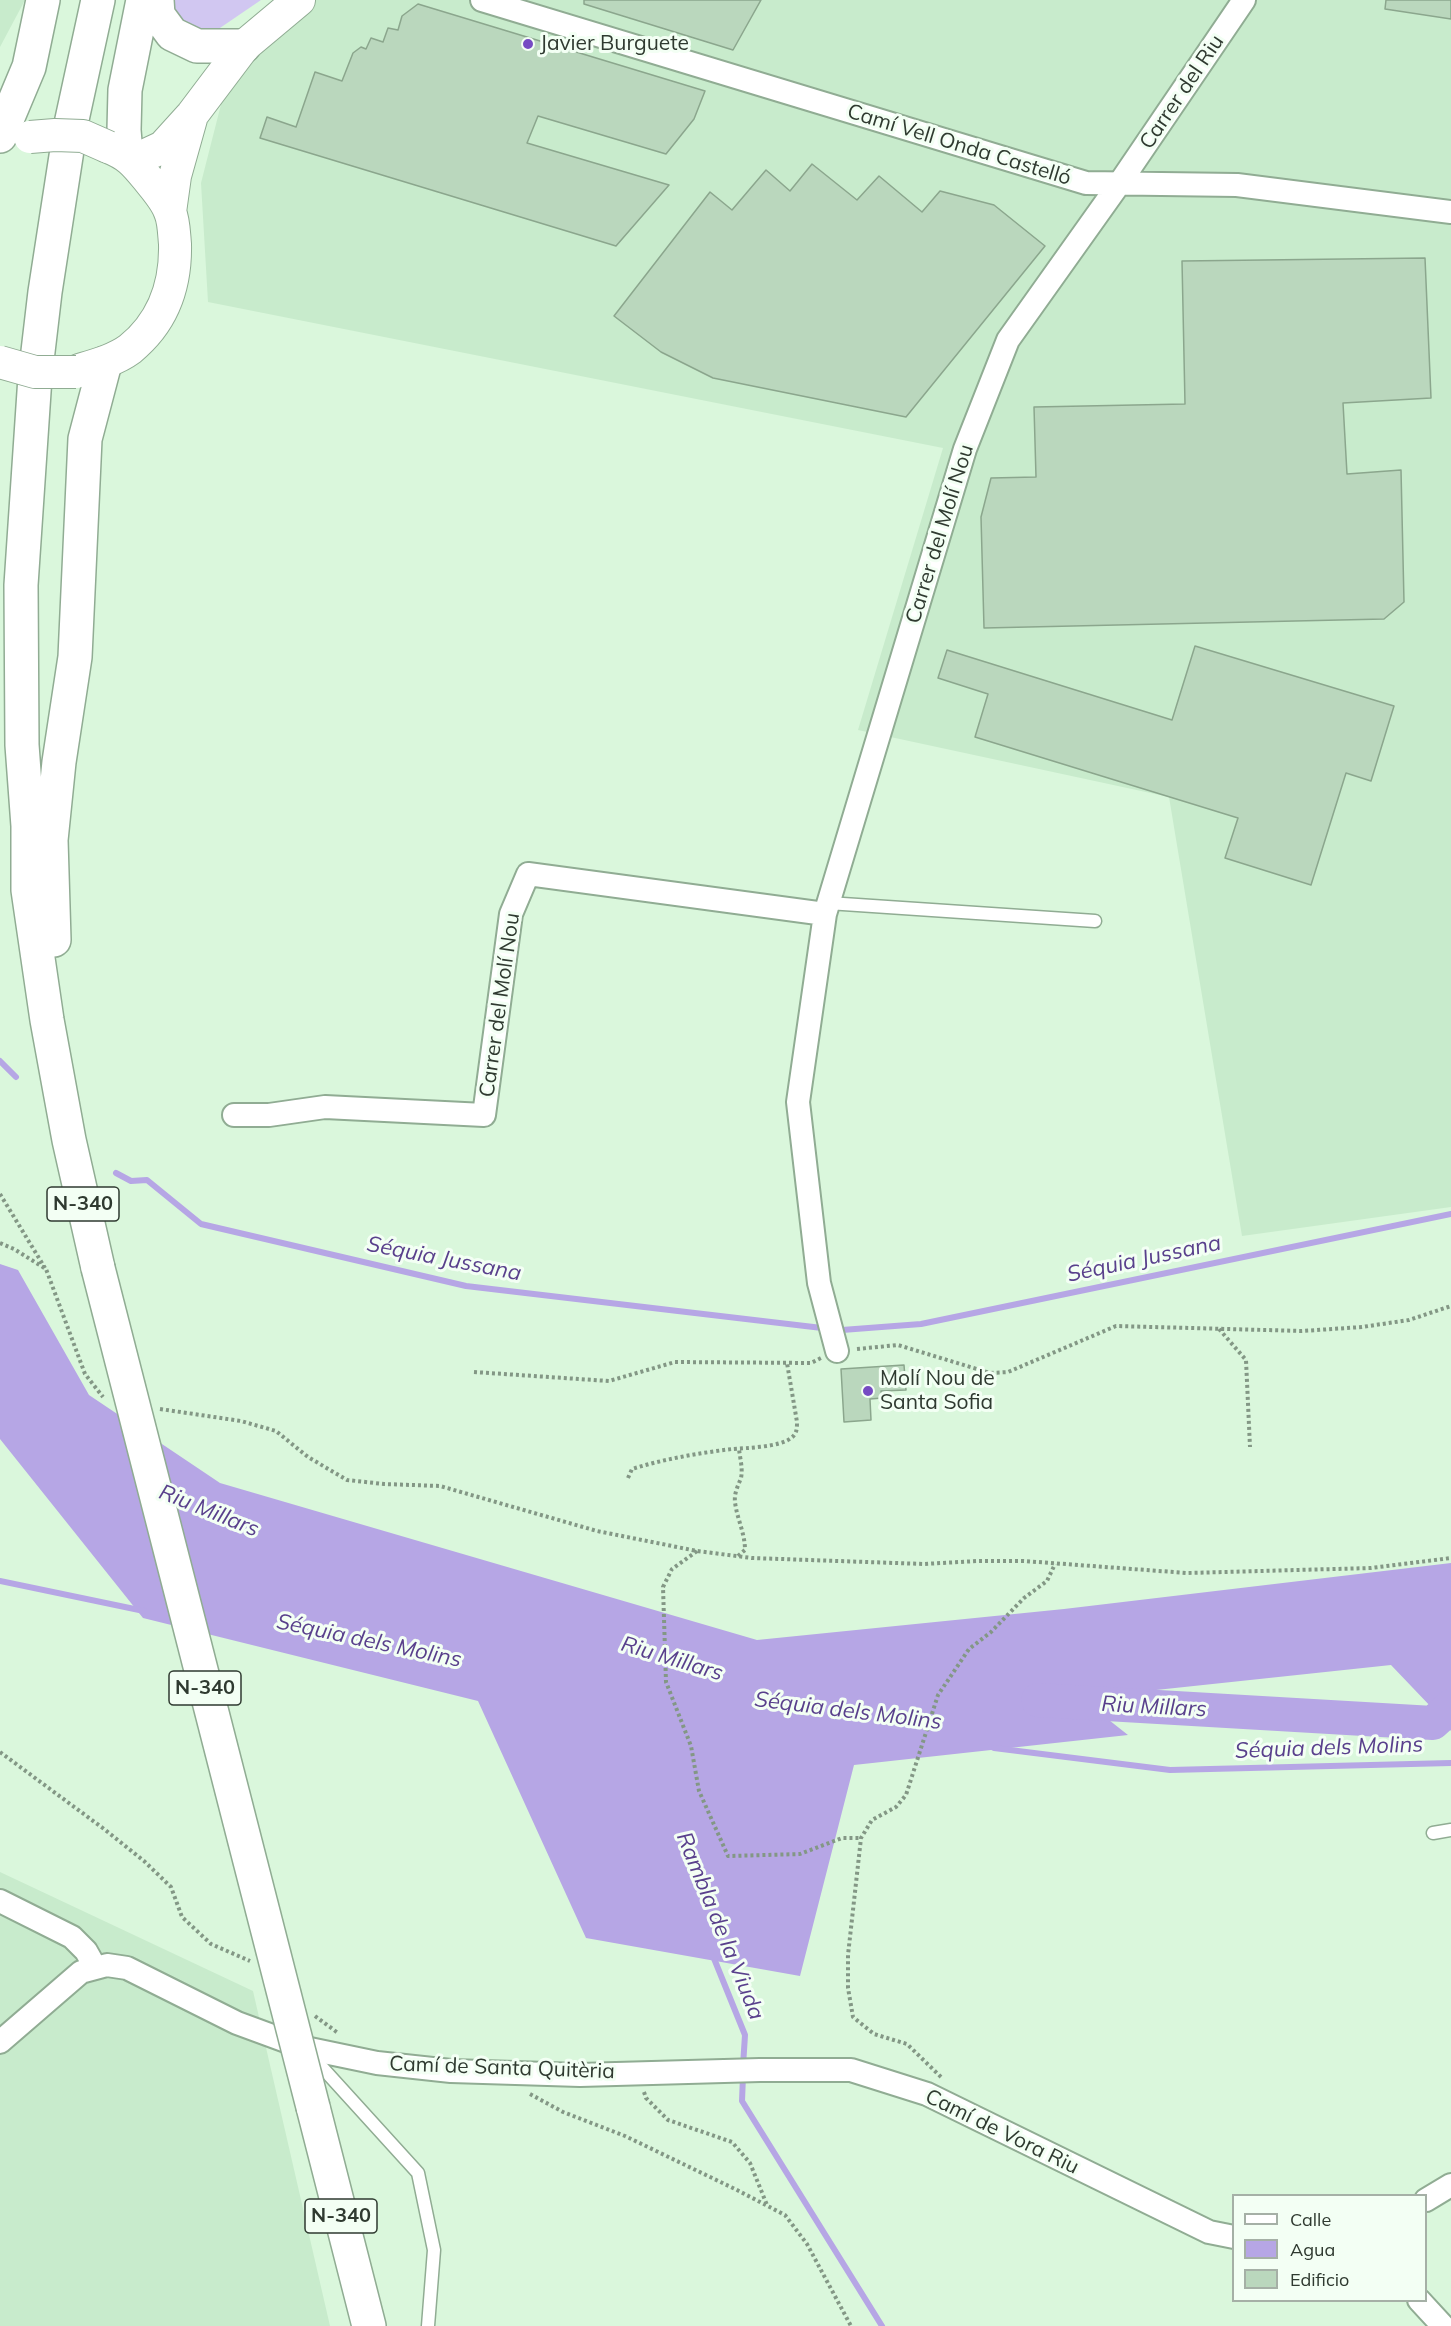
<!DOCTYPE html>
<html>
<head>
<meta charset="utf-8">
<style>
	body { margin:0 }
	#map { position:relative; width:1451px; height:2326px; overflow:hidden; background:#daf7dc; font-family:Mulish,sans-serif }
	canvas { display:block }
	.legend { position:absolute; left:1232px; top:2194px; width:195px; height:108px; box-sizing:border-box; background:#f3fff4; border:2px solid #a5b0a6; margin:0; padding:8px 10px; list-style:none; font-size:18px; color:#2f3a30 }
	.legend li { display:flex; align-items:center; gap:12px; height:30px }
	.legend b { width:30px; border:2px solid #a5b0a6 }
</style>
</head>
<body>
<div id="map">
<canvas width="1451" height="2326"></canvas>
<ul class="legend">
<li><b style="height:8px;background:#fff"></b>Calle</li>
<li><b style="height:16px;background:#b6a6e5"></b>Agua</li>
<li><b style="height:16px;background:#bad7bd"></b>Edificio</li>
</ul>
</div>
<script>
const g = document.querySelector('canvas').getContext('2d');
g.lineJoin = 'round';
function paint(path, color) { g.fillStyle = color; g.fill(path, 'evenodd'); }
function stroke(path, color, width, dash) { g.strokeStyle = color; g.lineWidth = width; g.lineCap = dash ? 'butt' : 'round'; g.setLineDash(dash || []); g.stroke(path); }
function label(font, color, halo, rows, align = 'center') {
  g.font = font + ' Mulish,sans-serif'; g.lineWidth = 6; g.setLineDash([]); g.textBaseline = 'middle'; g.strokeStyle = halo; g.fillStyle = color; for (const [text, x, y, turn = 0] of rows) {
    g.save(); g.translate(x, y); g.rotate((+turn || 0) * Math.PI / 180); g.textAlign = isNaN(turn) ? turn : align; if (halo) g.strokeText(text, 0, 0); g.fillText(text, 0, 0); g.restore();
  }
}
paint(new Path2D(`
	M0 0H25L0 47Z
	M298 0H1451V1207L1242 1236 1169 797 858 730 943 448 208 302 201 183 228 77Z
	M0 1872 253 1991 330 2326H0Z`), '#c8ebcc');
paint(new Path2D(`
	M171 0H261L217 30 204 36 177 20Z`), '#d1c7f1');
paint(new Path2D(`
	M0 1264 18 1270 89 1395 220 1483 757 1640 1064 1609 1451 1563V1731L1433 1709 1391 1665 1081 1698 1128 1735 854 1765 800 1976 586 1938 478 1701 143 1618 0 1439Z`), '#b6a6e5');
stroke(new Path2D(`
	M0 1061 16 1077
	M116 1173 131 1181 147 1180 201 1224 466 1286 822 1328
	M842 1330 921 1324 1451 1214
	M0 1581 144 1611
	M994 1748 1170 1770 1451 1763
	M713 1956 745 2035 743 2066
	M743 2076 742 2101 882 2326`), '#b6a6e5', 6);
stroke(new Path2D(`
	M1038 1700 1433 1723 1451 1706`), '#b6a6e5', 34);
const building = new Path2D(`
	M584 0H761L733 50 584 4Z
	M1386 0H1451V19L1385 9Z
	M418 4 705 91 694 119 666 154 538 116 527 143 669 185 616 246 260 138 267 117 296 127 315 72 342 81 353 53 361 47 366 49 371 38 383 42 388 28 398 30 402 16Z
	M812 164 857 200 879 176 922 212 940 191 994 205 1045 246 906 417 713 378 661 352 614 316 710 192 732 210 766 170 790 191Z
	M1425 258 1431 398 1343 403 1347 474 1401 470 1404 602 1384 619 984 628 981 517 991 478 1036 477 1034 407 1185 404 1182 261Z
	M1195 646 1394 706 1371 781 1346 773 1311 885 1225 858 1238 818 975 737 988 694 938 678 947 650 1172 720Z
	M904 1365 906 1390 881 1391 882 1398 870 1399 871 1420 844 1422 841 1369Z`);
paint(building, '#bad7bd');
stroke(building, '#8ba68d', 1.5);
const service = new Path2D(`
	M828 903 1095 921
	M1433 1833 1451 1830
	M309 2053 418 2173 434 2250 428 2326`);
const minor = new Path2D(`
	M482 0 1086 183 1237 185 1451 212
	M234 1115H269L325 1107 484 1115 511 914 528 874 825 914
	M837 1351 819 1283 798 1102 825 914 965 449 1008 340 1119 184 1244 0
	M0 1901 72 1937 86 1951 95 1967
	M0 2042 81 1972 107 1965 127 1968 237 2023 305 2048 377 2063 451 2071 580 2075 760 2070H851L927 2094 1209 2232 1234 2237
	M1426 2200 1451 2185
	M1419 2300 1443 2326`);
const secondary = new Path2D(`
	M133 161 163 147 192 115 244 46 299 0
	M170 212 175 176 191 119
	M79 370C96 365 115 360 130 349 163 322 176 285 175 244 174 234 174 221 170 212 166 200 155 188 147 178 134 162 128 155 108 147`);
const trunk = new Path2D(`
	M157 0 158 15 172 34 197 46H244
	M0 136 29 67 43 0
	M126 154 124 130 125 90 143 0
	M54 940 51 840 59 762 75 657 85 439 105 363
	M98 1268 69 1140 47 1020 28 890V826L22 745 21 585 35 377 45 292 71 124 98 0
	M313 2107 369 2326`);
stroke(service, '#90ac93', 15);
stroke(minor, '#90ac93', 26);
stroke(secondary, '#90ac93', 34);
stroke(trunk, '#90ac93', 36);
stroke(new Path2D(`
	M0 1194 45 1268
	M0 1243 14 1249 46 1269 85 1374 103 1397
	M1219 1329 1246 1360 1250 1447
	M857 1349 898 1345 990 1373 1008 1372 1116 1326 1302 1331 1362 1327 1409 1320 1451 1306
	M474 1372 609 1381 675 1362 811 1363 821 1358
	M160 1409 241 1421 276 1431 308 1457 347 1480 384 1484 440 1486 597 1531 697 1551 752 1558 924 1564 977 1561H1024L1187 1573 1371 1568 1451 1558
	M628 1478 632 1469C664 1459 699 1453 732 1449 747 1448 780 1447 791 1438 797 1434 797 1428 797 1422L787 1363
	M697 1551 672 1569 663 1587 666 1682 691 1746 699 1791 728 1856 800 1854 842 1838H861
	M738 1556 745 1550C745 1533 737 1519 735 1502 734 1493 738 1486 741 1478 743 1469 740 1458 739 1449
	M0 1752 104 1829 144 1861 171 1887 182 1917 211 1944 250 1961
	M315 2016 338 2033
	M941 2077 907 2044 874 2034 853 2017 848 1988V1955L861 1838 872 1820 896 1807 906 1795 938 1695 969 1649 991 1632 1024 1598 1047 1581 1055 1564
	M644 2092 646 2098 668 2120 732 2142 750 2163 767 2205
	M530 2094 563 2112 625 2136 735 2189 785 2215 807 2244 851 2326`), '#839785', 4, [3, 3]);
stroke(service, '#fff', 12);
stroke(minor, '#fff', 22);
stroke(secondary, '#fff', 32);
stroke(trunk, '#fff', 33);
const secondaryBridge = new Path2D(`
	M30 137 55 135 83 136 108 147
	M0 362 35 372H76`);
const trunkBridge = new Path2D(`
	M98 1268 313 2107`);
stroke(secondaryBridge, '#90ac93', 34, []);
stroke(trunkBridge, '#90ac93', 36, []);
stroke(secondaryBridge, '#fff', 32);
stroke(trunkBridge, '#fff', 33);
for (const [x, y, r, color] of [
	[528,44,6,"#764bc3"],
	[868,1391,6,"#764bc3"]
]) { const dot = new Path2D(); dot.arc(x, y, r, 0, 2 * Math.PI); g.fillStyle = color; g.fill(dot); stroke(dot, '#f3fff4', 2); }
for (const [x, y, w] of [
	[83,1204,72],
	[205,1688,72],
	[341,2216,72]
]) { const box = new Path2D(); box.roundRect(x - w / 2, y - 17, w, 34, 4.5); g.fillStyle = '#f3fff4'; g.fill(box); stroke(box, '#2f3a30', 1.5); }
label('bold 20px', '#2f3a30', null, [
	["N-340",83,1204],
	["N-340",205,1688],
	["N-340",341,2216]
]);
label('21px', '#2f3a30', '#f3fff4', [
	["Javier Burguete",540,44],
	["Molí Nou de",880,1379],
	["Santa Sofia",880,1403]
], 'left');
label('21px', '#2f3a30', '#f3fff4', [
	["Carrer del Riu",1182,92,-56],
	["Camí Vell Onda Castelló",959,145,17],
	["Carrer del Molí Nou",940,534,-73],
	["Carrer del Molí Nou",500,1005,-82],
	["Camí de Santa Quitèria",502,2068,2],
	["Camí de Vora Riu",1002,2132,26]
]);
label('italic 22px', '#59408c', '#f3fff4', [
	["Séquia Jussana",444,1259,11],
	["Séquia Jussana",1144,1259,-12],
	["Riu Millars",209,1511,22],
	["Séquia dels Molins",369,1641,12],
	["Riu Millars",672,1659,17],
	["Riu Millars",1154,1707,3],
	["Séquia dels Molins",848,1711,7],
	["Séquia dels Molins",1329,1748,-2],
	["Rambla de la Viuda",720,1926,68]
]);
</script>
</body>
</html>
